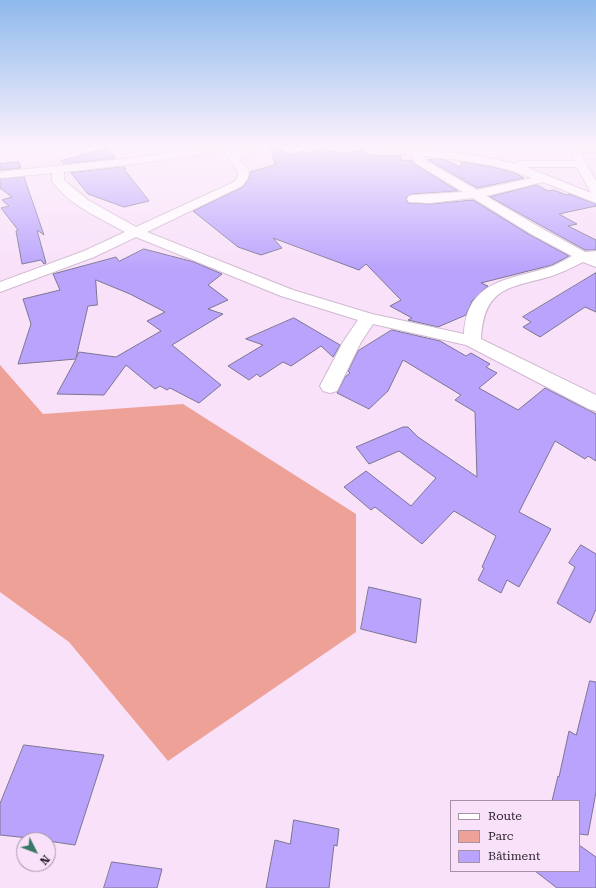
<!DOCTYPE html>
<html>
<head>
<meta charset="utf-8">
<style>
	body { margin:0 }
	#map { position:relative; width:596px; height:888px; overflow:hidden; background:#f9e1f9; font-family:"Roboto Serif",serif }
	canvas { display:block }
	.legend { position:absolute; left:450px; top:800px; width:130px; height:72px; box-sizing:border-box; background:#f9e1f9; border:1px solid #a593a5; margin:0; padding:5px 7px; list-style:none; font-size:12px; color:#261d26 }
	.legend li { display:flex; align-items:center; gap:8px; height:20px }
	.legend b { width:20px; border:1px solid #a593a5 }
	.north { position:absolute; left:16px; top:832px; width:40px; height:40px; box-sizing:border-box; background:#f9e1f9; border:1px solid #a593a5; border-radius:50%; rotate:132deg; font-size:11px; font-weight:700; line-height:16px; text-align:center; color:#261d26 }
	.north::after { content:''; display:block; margin:auto; width:14px; height:18px; background:#3a7866; clip-path:polygon(50% 0,100% 100%,50% 72%,0 100%) }
</style>
</head>
<body>
<div id="map">
<canvas width="596" height="888"></canvas>
<ul class="legend">
<li><b style="height:5px;background:#fff"></b>Route</li>
<li><b style="height:11px;background:#eea197"></b>Parc</li>
<li><b style="height:11px;background:#b9a3fd"></b>Bâtiment</li>
</ul>
<div class="north">N</div>
</div>
<script>
const g = document.querySelector('canvas').getContext('2d');
g.lineJoin = 'round';
function paint(path, color) { g.fillStyle = color; g.fill(path, 'evenodd'); }
function stroke(path, color, width, dash) { g.strokeStyle = color; g.lineWidth = width; g.lineCap = dash ? 'butt' : 'round'; g.setLineDash(dash || []); g.stroke(path); }
paint(new Path2D(`
	M0 365 43 414 183 404 356 514V632L168 761 69 642 0 592Z`), '#eea197');
const building = new Path2D(`
	M270 146 292 155 302 151 309 153 320 148 345 154 359 150 371 155 401 156V160L412 161 416 165 458 191 413 194 409 195 406 198 408 203 430 204 473 200 530 235 569 256 552 265 481 283 488 286 482 291 472 301 466 315 438 327 408 320 412 318 390 306 401 300 366 264 359 270 273 238 282 248 261 255 238 247 193 211 243 187 249 178 250 172 275 165Z
	M107 148 116 158 64 164 61 161Z
	M436 159 446 160 460 167 462 162 492 167 515 173 524 178 477 188 428 160Z
	M19 162 21 168 0 170V164Z
	M124 167 126 169H124L149 201 124 207 88 194 71 173Z
	M24 177 44 235 37 230 46 263 44 264 41 260 22 264 16 231 18 230 1 208 9 206 2 200 12 197 0 188V179Z
	M537 185 548 191 554 190 566 195 569 194 596 204V206L559 214 577 224 568 226 596 240V250H585L490 197Z
	M144 249 194 262 222 274 208 285 228 300 208 309 223 314 172 345 221 385 199 403 170 388 167 390 160 386 155 389 126 365 104 395 57 394 76 359 18 364 31 324 23 299 60 290 53 274 116 257 119 261ZM96 280 130 294 165 312 147 321 161 331 116 357 79 352 76 358 88 306 97 305Z
	M596 273V312L585 307 540 337 523 327 531 322 523 317Z
	M294 318 340 345 333 357 321 346 291 366 283 362 260 377 257 374 249 380 228 366 263 345 246 339Z
	M392 330 440 341 466 356 471 353 490 364 486 367 497 373 479 388 518 410 545 388 596 414V461L588 456 585 459 555 441 519 512 551 529 519 587 507 580 501 593 478 580 484 568 482 567 496 536 454 511 422 544 375 507 371 510 344 487 366 471 411 506 436 478 399 451 369 464 356 447 403 427H408L418 437 477 477 475 412 455 400 461 395 403 360 388 391 369 409 337 393 345 377 350 373 348 371 358 351Z
	M581 545 596 554V609L590 623 557 603 575 567 569 563Z
	M369 587 421 599 416 643 361 629Z
	M590 681 596 682V792L588 835 579 834V801H552L558 776 559 777 569 731 576 735Z
	M24 745 104 755 75 845 48 841V840L0 835V804Z
	M294 820 339 829 337 846 334 845 329 888H266L275 840 290 844Z
	M579 845 596 857V888H557L535 871H579Z
	M112 862 162 869 157 888H104Z`);
paint(building, '#b9a3fd');
stroke(building, '#7c7691', 1);
const minor = new Path2D(`
	M219 146H242L237 149 134 164 64 172V180L88 200 136 227 234 182 238 176V171L229 159 232 152 253 146H268L267 148 240 156 239 159C250 171 253 173 242 186L147 232 293 290 372 314 464 334C467 278 512 280 553 266 560 263 566 259 572 256L531 234 473 198 430 203 409 202 407 199 409 196 413 195 463 192 417 164 412 158V155L364 149 360 148 359 146C411 146 466 152 516 164L517 162 521 161H575L570 146H596V152H582L586 164 596 181V195L595 194 596 195V203L543 182 486 196 541 228 585 252 596 251V267L583 262C573 267 563 272 552 276 510 288 484 286 481 339L596 395V411L589 409 466 345 373 324 361 342 337 391 330 393 323 391 320 386 343 342 358 320 281 296 136 237 94 257 0 292V282L84 251 125 232C100 218 69 205 52 181V173L0 178V172L134 158ZM422 156C460 160 497 163 532 178L477 190 425 160ZM526 167H577L591 193Z`);
stroke(minor, '#d0b9d1', 2);
paint(minor, '#fff');
const sky = g.createLinearGradient(0, 0, 0, 270);
sky.addColorStop(0, '#8eb9ec');
sky.addColorStop(0.54, '#fcf2fc');
sky.addColorStop(1, '#fcf2fc00');
g.fillStyle = sky;
g.fillRect(0, 0, 596, 270);
</script>
</body>
</html>
